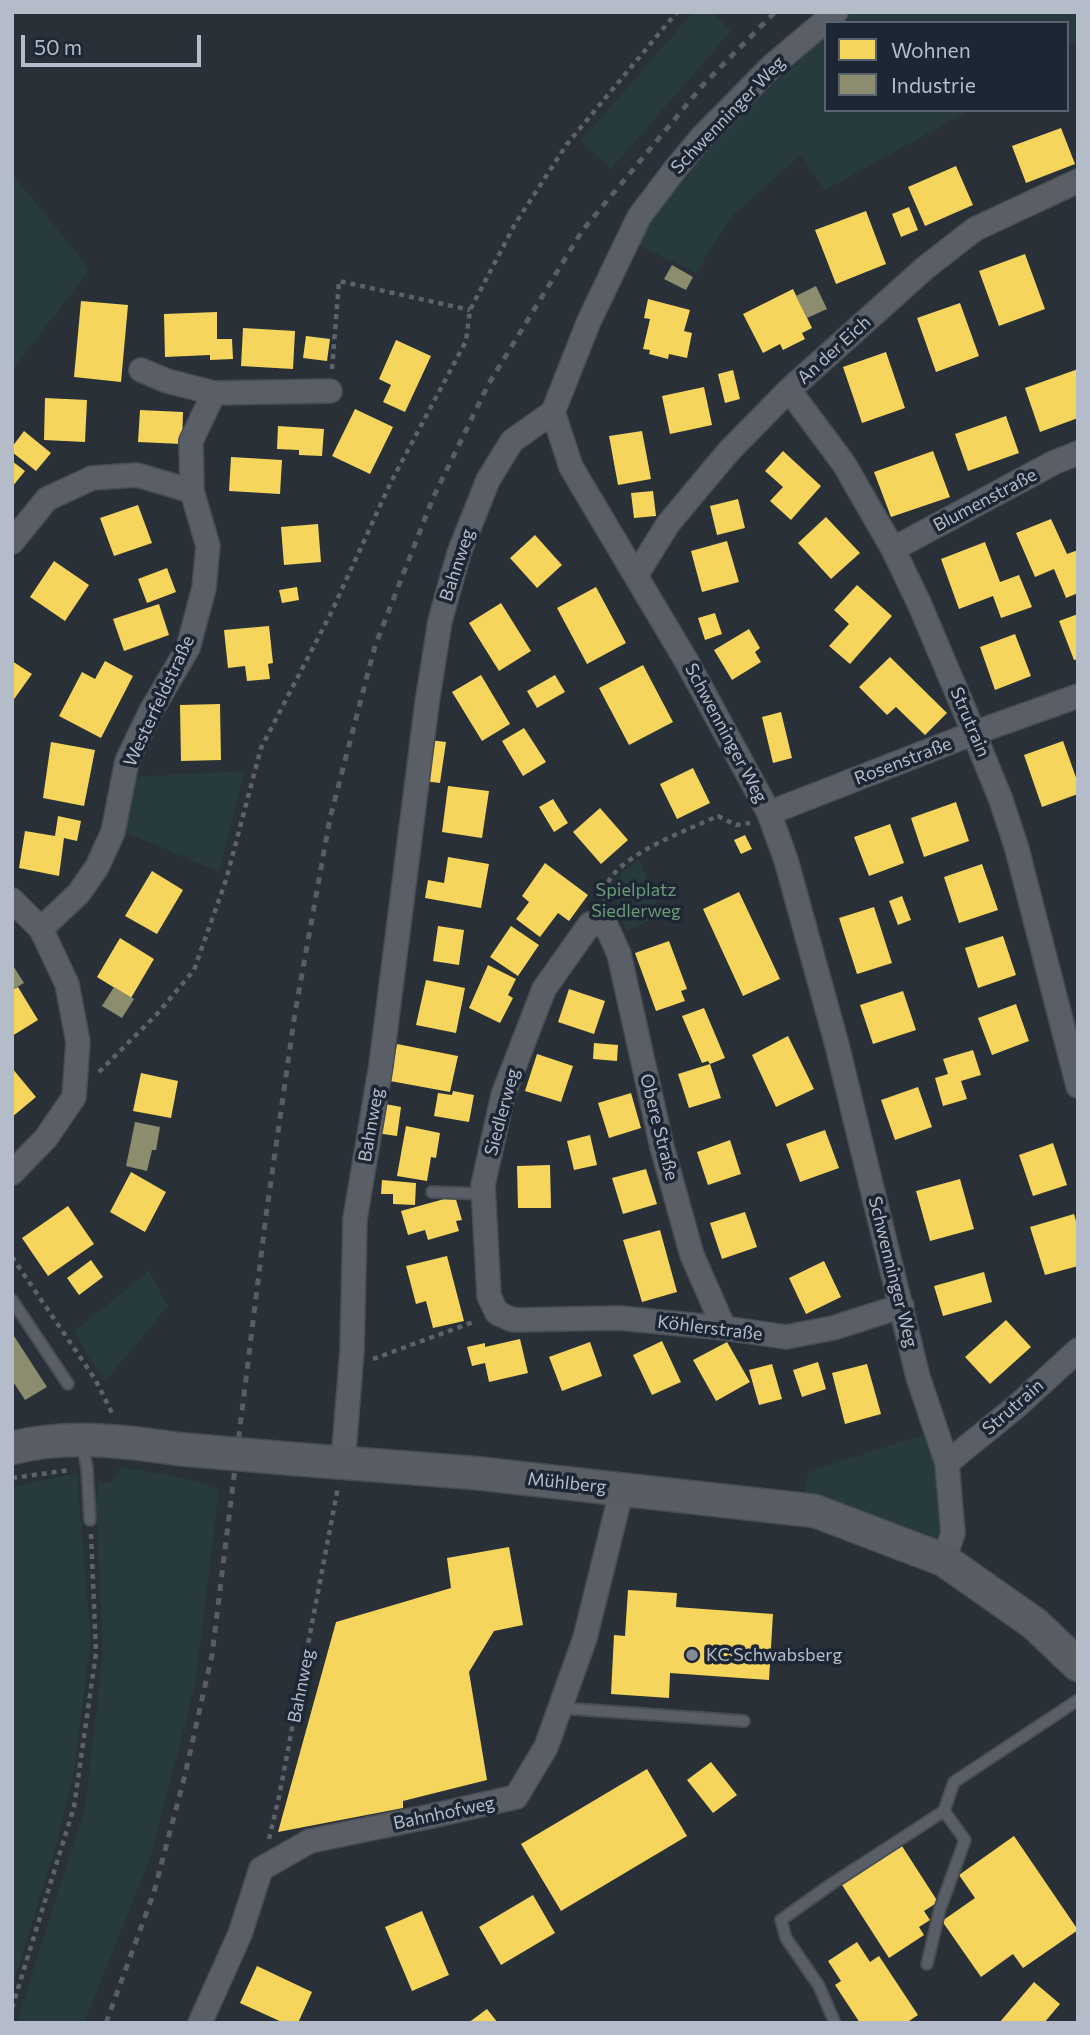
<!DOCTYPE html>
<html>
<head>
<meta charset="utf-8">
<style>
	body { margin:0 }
	#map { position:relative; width:1090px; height:2035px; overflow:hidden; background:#2a3038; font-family:Commissioner,sans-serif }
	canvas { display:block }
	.frame { position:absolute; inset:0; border:14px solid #b4bcc9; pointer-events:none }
	.legend { position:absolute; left:824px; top:21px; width:245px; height:91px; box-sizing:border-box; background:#1d2633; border:2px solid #59626f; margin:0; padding:9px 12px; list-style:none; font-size:21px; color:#b4bcc9 }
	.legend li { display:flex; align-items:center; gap:14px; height:35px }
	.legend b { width:35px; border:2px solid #59626f }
	.scale { position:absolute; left:21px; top:35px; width:180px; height:32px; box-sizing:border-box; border:4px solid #b4bcc9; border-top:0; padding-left:9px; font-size:21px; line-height:24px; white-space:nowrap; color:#b4bcc9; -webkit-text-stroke:5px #1d2633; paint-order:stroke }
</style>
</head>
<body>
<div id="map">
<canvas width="1090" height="2035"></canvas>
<div class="frame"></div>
<ul class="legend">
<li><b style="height:19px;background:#f6d55c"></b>Wohnen</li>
<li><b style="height:19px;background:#8c8c6e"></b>Industrie</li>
</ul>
<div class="scale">50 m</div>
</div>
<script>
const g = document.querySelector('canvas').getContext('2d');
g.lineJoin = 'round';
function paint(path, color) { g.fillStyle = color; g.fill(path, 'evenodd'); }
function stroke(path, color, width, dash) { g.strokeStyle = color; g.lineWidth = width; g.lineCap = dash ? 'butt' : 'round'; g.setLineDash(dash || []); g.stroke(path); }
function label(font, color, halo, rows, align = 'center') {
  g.font = font + ' Commissioner,sans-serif'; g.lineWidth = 7; g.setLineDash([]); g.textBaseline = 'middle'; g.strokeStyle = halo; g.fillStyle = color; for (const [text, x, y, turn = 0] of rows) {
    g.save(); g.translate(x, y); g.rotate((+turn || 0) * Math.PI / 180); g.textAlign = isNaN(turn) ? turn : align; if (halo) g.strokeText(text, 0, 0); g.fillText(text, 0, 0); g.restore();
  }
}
paint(new Path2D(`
	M693 12H712L731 31 611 169 581 141Z
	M849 12H1078V41L1067 44V23H838Z
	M826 35V110H970L825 190 801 154 731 217 696 273 637 244 658 207 716 140Z
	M12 174 83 261 88 272 12 370Z
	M245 771 219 872 125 832 133 777Z
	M639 859 662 915 626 931 612 885 624 871Z
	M149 1271 168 1306 105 1382 73 1332Z
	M929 1433 941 1467 948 1526 940 1551 804 1500 808 1472Z
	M121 1468 175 1476 219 1489 195 1686 151 1856 84 2023H16L85 1809 103 1653 96 1502 99 1482 110 1483Z
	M77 1473 91 1639 74 1771 57 1843 12 1987V1487Z`), '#273a3e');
paint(new Path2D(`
	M1061 128 1075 164 1026 183 1012 146Z
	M956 166 973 205 925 226 908 187Z
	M909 207 918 230 901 237 892 214Z
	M866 211 886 264 836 284 815 230Z
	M1025 254 1045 309 999 326 979 271Z
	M793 289 812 328 802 333 805 339 783 350 780 344 763 353 743 314Z
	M648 299 690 310 684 331 692 333 687 358 669 354 668 359 649 354 650 350 643 349 650 319 644 318Z
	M81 301 128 305 121 382 74 377Z
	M960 303 979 356 936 372 917 318Z
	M217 312V339H232L233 359 210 360V355L165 357 164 314Z
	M243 328 295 331 293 369 241 366Z
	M306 336 330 339 327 361 303 358Z
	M396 340 431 356 405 412 383 402 391 385 379 379Z
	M886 352 905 408 862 423 843 367Z
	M1078 369V418L1040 432 1025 388Z
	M733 370 740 399 725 403 718 374Z
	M704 387 712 425 670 434 662 396Z
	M45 398 87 400 85 442 44 440Z
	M355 409 393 427 370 474 332 456Z
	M140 410 183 412 182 444 138 442Z
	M1006 416 1019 453 968 471 955 434Z
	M278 426 324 429 322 456 299 455V450L277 449Z
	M24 431 51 453 36 471 12 452V447Z
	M642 431 651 479 618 485 609 436Z
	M783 451 821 486 791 520 770 501 783 487 765 471Z
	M933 451 950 497 891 517 874 472Z
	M231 457 282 460 280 494 229 491Z
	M12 461 25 471 12 487Z
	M653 491 656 516 634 518 631 493Z
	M738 499 745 528 717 535 710 506Z
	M138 505 152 543 114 556 100 518Z
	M826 517 860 553 831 579 798 543Z
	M1051 519 1067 554 1078 550V593L1066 598 1054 569 1035 577 1016 533Z
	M318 524 321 562 284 565 281 527Z
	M535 535 562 565 537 588 510 558Z
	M727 541 739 582 702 592 691 551Z
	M985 542 1000 582 1019 575 1032 607 1001 618 993 596 959 609 941 559Z
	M54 561 89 585 65 621 30 597Z
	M167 568 176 592 147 603 138 579Z
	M857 585 892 616 850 664 829 646 849 624 834 610Z
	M297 587 299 600 282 603 279 590Z
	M596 587 626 643 587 664 557 608Z
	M501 603 531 651 499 671 469 623Z
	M159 604 169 635 124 651 113 619Z
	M715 613 722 634 705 640 698 618Z
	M1078 614V659L1074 660 1059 621Z
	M269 626 273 663 268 664 270 679 247 681 245 666 228 668 224 630Z
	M749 629 760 648 755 652 761 662 732 680 714 650Z
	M1015 634 1031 676 995 690 980 647Z
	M890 657 947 713 925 735 896 707 887 715 859 687Z
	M12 661 32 674 12 702Z
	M105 661 133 676 101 738 59 716 82 672 95 679Z
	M643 665 673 722 629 745 599 688Z
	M481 675 510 724 482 741 452 692Z
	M555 675 565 692 537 708 527 691Z
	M220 704 221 760 181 761 180 705Z
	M781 712 792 758 773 763 762 717Z
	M524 728 546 762 523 776 502 741Z
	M429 740 446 742 440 783 424 781Z
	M1063 741 1078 783V794L1042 807 1024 755Z
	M51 742 95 750 84 806 43 798Z
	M693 768 710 803 677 819 660 784Z
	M448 786 489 791 482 838 442 832Z
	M553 799 568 823 554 832 539 807Z
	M956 802 969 841 924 857 911 818Z
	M600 808 628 840 601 864 573 832Z
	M58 816 81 821 77 841 64 838 59 876 19 868 25 831 55 836Z
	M890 824 904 863 869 876 854 837Z
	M745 835 752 849 741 854 734 840Z
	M448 857 489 864 481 908 425 898 428 880 444 883Z
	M545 863 588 895 569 921 558 913 540 937 516 919 529 902 522 896Z
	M982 864 998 910 959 923 944 877Z
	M152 871 183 890 157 934 125 916Z
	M739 892 780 979 743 996 703 909Z
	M902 896 911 920 898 925 889 901Z
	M874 907 892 963 857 974 839 918Z
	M438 926 464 930 459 965 433 961Z
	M511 926 539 945 518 976 490 957Z
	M1003 936 1016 975 978 988 965 948Z
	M120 938 154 959 131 998 97 977Z
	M669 941 687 989 681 991 685 1001 656 1011 635 953Z
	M488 965 516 979 508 995 513 998 500 1023 469 1008Z
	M426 980 465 988 456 1033 416 1025Z
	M18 987 38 1020 12 1036V990Z
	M569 989 605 1001 594 1034 558 1022Z
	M903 991 916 1030 873 1044 860 1005Z
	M1016 1004 1029 1041 992 1055 978 1018Z
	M704 1008 725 1058 710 1064 708 1061 702 1063 682 1016Z
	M788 1036 814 1089 776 1107 752 1055Z
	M594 1043 618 1045 617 1061 593 1059Z
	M397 1044 458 1056 450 1092 390 1081Z
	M973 1050 981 1075 961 1081 967 1099 943 1106 935 1078 948 1074 943 1059Z
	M537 1054 573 1066 561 1102 525 1091Z
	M710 1064 721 1098 689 1108 678 1074Z
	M12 1068 36 1097 12 1117Z
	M141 1073 178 1081 171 1118 133 1111Z
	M918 1087 932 1127 895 1140 881 1100Z
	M453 1091 474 1095 469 1122 434 1116 438 1093 452 1095Z
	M631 1093 641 1128 609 1138 598 1103Z
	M380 1103 401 1107 397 1136 376 1133Z
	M406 1126 440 1133 436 1158 431 1157 427 1181 397 1176Z
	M825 1130 839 1168 800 1182 786 1144Z
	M590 1135 597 1165 574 1170 567 1141Z
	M730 1140 741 1174 708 1185 697 1152Z
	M1053 1143 1067 1185 1033 1196 1019 1155Z
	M550 1165 551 1208H518L517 1166Z
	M646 1169 657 1204 623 1214 612 1178Z
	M131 1172 166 1192 145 1232 110 1212Z
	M960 1179 974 1229 930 1241 916 1191Z
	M382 1180 416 1183 415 1205 393 1204V1194H381Z
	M455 1196 462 1220 456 1221 459 1231 428 1240 425 1230 408 1235 401 1211Z
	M68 1206 94 1244 48 1276 22 1238Z
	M745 1212 757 1247 722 1259 710 1223Z
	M1074 1214 1078 1228V1266L1045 1275 1030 1227Z
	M660 1230 677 1292 642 1302 623 1240Z
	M447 1256 464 1321 433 1328 426 1301 416 1304 406 1266Z
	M91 1260 103 1277 79 1295 67 1278Z
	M824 1261 841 1297 806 1314 789 1278Z
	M984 1272 992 1302 943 1316 934 1286Z
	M1006 1320 1031 1347 990 1384 965 1357Z
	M520 1339 528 1373 489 1382 485 1363 472 1366 467 1347 485 1343V1347Z
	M662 1341 681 1382 652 1395 633 1355Z
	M590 1342 602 1376 562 1391 549 1357Z
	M727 1342 750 1382 716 1401 693 1360Z
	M818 1362 826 1389 802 1397 793 1370Z
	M772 1364 782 1399 759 1405 749 1370Z
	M867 1364 881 1414 845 1424 832 1373Z
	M509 1547 523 1625 494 1631 469 1672 487 1780 403 1801V1808L278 1832 336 1622 451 1588 447 1558Z
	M628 1590 677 1593 676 1607 773 1614 769 1680 670 1673 669 1698 611 1694 614 1635 625 1636Z
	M711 1762 737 1795 713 1813 687 1780Z
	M647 1769 687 1836 561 1911 521 1844Z
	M1014 1836 1078 1930 1023 1968 1013 1954 981 1977 942 1921 975 1898 959 1875Z
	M902 1846 938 1902 924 1911 930 1920 919 1927 924 1935 889 1958 842 1885Z
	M533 1895 555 1933 501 1965 479 1927Z
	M422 1911 449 1975 412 1991 385 1927Z
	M857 1942 870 1962 879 1956 918 2015 906 2023H860L835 1985 841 1981 828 1961Z
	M257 1966 312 1992 298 2023H284L240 2003Z
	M1034 1982 1060 2004 1044 2023H999Z
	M487 2009 498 2023H468Z`), '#f6d55c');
paint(new Path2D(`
	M672 265 693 277 686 290 664 279Z
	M816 286 827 309 807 318 796 296Z
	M12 964 24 983 12 990Z
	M114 987 134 999 122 1018 102 1006Z
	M135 1122 160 1127 156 1150H152L147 1171 126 1166Z
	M12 1333 47 1387 25 1400 12 1380Z`), '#8c8c6e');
const lane = new Path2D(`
	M432 1192 484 1194
	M12 1300 68 1384
	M82 1442 87 1468 90 1520
	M560 1708 744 1721
	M927 1964 940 1909 965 1840 944 1811 954 1782 1078 1700
	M835 2023 819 1986 786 1938 781 1920 830 1885 944 1811`);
const street = new Path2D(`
	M836 12 773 65 701 138 676 168 639 217 589 321 553 412 571 467 687 662 769 813 786 860 837 1045 918 1377 947 1463 953 1533 944 1560
	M141 370 167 381 214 393
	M789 390 844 464 893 549 919 603 966 714 1001 800 1017 849 1078 1086
	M192 491 191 441 214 393 330 391
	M12 542 47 499 92 478 137 475 192 491 208 546 204 588 188 648 151 711 127 761 113 832 97 867 79 893 41 929
	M893 549 1055 462 1078 453
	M637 574 668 524 729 451 789 390 925 268 975 229 1078 181
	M769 813 974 733 1078 696
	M12 900 41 929 67 984 78 1042 74 1097 46 1138 12 1173
	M724 1328 692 1255 662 1147 619 954 605 923 590 924 544 989 503 1095 483 1185 489 1296 497 1313 513 1320 619 1318 724 1328 786 1337 833 1328 902 1306
	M343 1462 352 1351 355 1219 381 1065 427 703 440 621 459 553 488 480 512 441 553 412
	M947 1463 1017 1406 1078 1350
	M200 2023 240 1934 261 1869 310 1841 427 1817 516 1797 546 1747 585 1638 622 1489`);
const secondary = new Path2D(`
	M12 1448C66 1434 124 1441 178 1449
	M294 1459 475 1473 815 1511 944 1560 1035 1624 1078 1665`);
stroke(lane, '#484c53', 14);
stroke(street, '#484c53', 26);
stroke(secondary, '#484c53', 35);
stroke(new Path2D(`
	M332 369 339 281 470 310
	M605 902C605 892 606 884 612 876 633 850 687 830 718 816L736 825 750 823
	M99 1072 157 1014 194 970 226 880 261 748 331 613 391 482 466 341 470 310 515 224 567 144 677 12
	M12 1257 95 1379 113 1415
	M373 1359 476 1321
	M12 1478 70 1470
	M269 1839 279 1797 338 1487
	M12 2008 74 1807 96 1653 91 1534`), '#5d636a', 4.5, [5, 5]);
stroke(lane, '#5a5e66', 10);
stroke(street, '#5a5e66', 23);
stroke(secondary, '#595d64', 32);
stroke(new Path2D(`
	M106 2023 154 1892 185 1775 212 1655 266 1216 295 1013 330 818 375 646 433 498 488 385 582 231 703 85 775 12`), '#595d64', 5, [7, 7]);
const secondaryBridge = new Path2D(`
	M178 1449 294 1459`);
stroke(secondaryBridge, '#484c53', 35, []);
stroke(secondaryBridge, '#595d64', 32);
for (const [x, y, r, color] of [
	[692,1655,7,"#848b96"]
]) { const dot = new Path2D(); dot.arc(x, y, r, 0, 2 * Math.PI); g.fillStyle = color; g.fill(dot); stroke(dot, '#1d2633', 2.5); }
label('18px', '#b4bcc9', '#1d2633', [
	["Schwenninger Weg",728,115,-46],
	["An der Eich",834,350,-42],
	["Blumenstraße",985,500,-28],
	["Bahnweg",457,565,-72],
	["Westerfeldstraße",159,701,-65],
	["Strutrain",970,722,67],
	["Schwenninger Weg",726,733,62],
	["Rosenstraße",903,761,-21],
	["Siedlerweg",502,1112,-75],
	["Bahnweg",371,1125,-80],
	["Obere Straße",659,1127,76],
	["Schwenninger Weg",893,1272,76],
	["Köhlerstraße",710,1328,7],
	["Strutrain",1013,1407,-41],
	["Mühlberg",567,1483,6],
	["Bahnweg",301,1686,-79],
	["Bahnhofweg",444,1813,-12]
]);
label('18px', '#6b9a76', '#1d2633', [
	["Spielplatz",636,890],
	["Siedlerweg",636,911]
]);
label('18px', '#b4bcc9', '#1d2633', [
	["KC Schwabsberg",706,1655]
], 'left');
</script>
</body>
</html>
